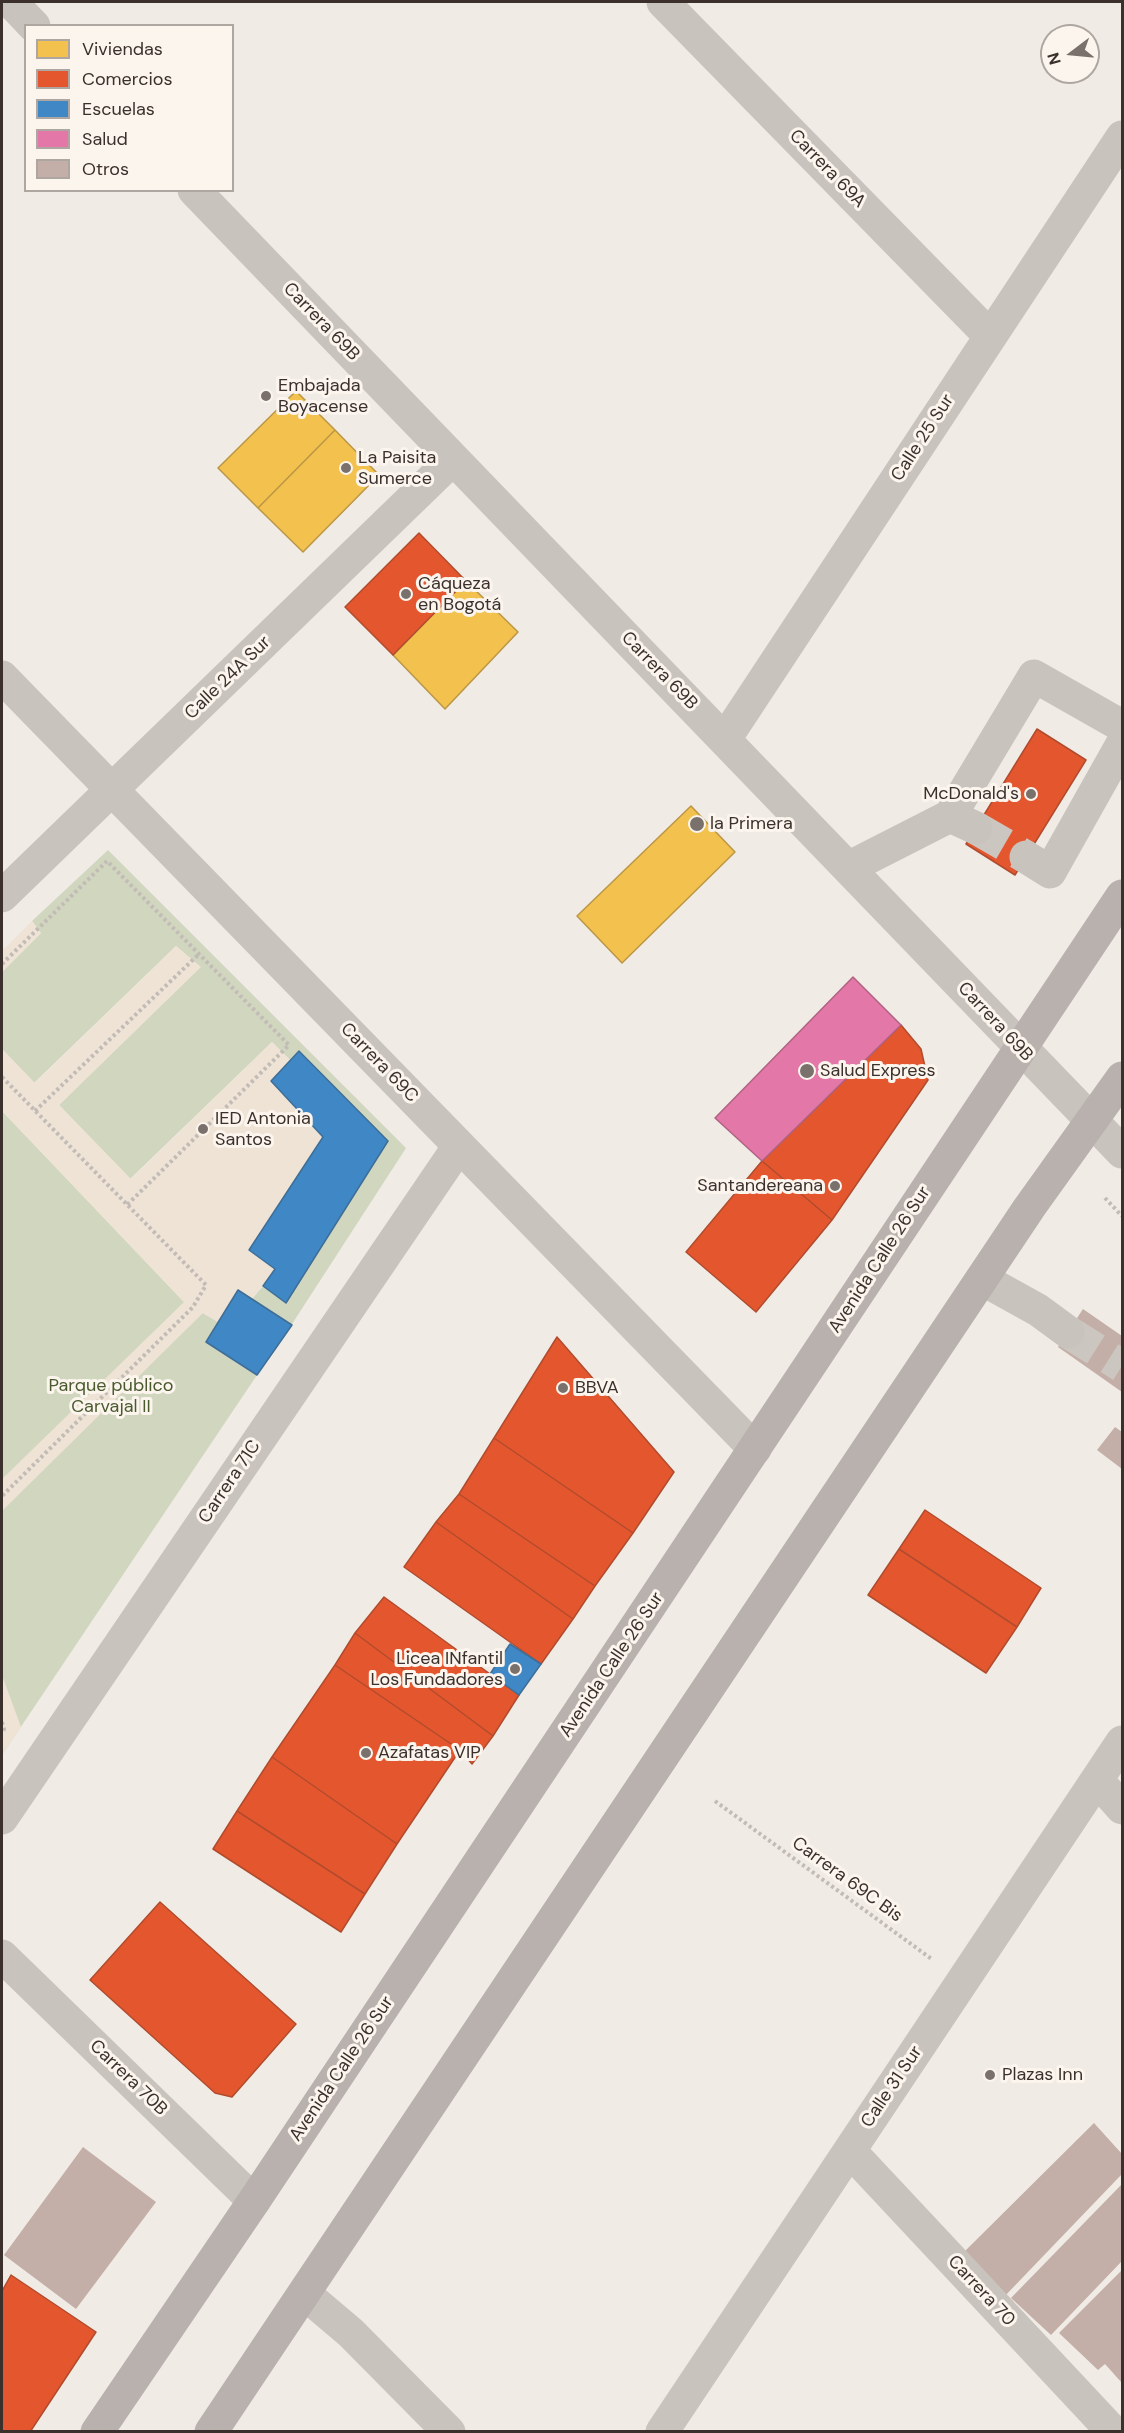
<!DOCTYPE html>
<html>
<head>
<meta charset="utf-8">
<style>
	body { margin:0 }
	#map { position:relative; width:1124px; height:2433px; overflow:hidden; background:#f0ebe5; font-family:"DM Sans",sans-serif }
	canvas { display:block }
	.frame { position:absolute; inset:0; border:3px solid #3b302b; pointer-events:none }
	.legend { position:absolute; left:24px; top:24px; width:210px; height:168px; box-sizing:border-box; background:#fbf5ee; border:2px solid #aea6a0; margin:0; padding:8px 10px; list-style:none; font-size:18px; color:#3b302b }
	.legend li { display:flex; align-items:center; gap:12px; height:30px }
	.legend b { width:30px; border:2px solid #aea6a0 }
	.north { position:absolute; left:1040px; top:24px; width:60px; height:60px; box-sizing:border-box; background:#fbf5ee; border:2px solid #aea6a0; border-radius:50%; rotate:254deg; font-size:16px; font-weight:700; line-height:24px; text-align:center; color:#3b302b }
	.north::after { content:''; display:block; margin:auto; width:21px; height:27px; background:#7a716c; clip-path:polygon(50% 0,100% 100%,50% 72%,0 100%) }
</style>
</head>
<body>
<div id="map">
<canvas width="1124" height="2433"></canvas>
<div class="frame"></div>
<ul class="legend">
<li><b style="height:16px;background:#f2c14e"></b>Viviendas</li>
<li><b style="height:16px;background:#e4572e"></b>Comercios</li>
<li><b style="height:16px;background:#3f88c5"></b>Escuelas</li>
<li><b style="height:16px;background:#e377a8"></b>Salud</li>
<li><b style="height:16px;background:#c3afa7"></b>Otros</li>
</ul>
<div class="north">N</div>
</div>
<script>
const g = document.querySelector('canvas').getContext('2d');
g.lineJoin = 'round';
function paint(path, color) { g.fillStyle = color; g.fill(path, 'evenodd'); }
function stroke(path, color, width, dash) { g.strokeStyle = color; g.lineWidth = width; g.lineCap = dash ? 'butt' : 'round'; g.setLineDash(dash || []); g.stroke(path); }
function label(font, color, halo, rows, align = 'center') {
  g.font = font + ' "DM Sans",sans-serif'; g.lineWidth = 6; g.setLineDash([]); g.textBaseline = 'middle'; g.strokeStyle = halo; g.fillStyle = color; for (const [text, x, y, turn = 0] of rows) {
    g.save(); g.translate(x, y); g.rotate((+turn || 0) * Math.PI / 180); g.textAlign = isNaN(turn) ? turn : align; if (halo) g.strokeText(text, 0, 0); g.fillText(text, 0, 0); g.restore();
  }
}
paint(new Path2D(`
	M108 850 406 1148 292 1324 252 1299 263 1286 286 1303 388 1141 300 1051 291 1061 272 1042 130 1179 59 1105 200 967 176 946 34 1083 2 1049V972L41 933 32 921Z
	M2 1111 184 1302 218 1322 206 1342 257 1375 2 1755Z`), '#d1d6bf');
paint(new Path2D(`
	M32 921 41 933 2 972V951Z
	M176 946 201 967 59 1105 131 1179 272 1042 291 1061 272 1081 323 1137 249 1250 275 1269 252 1299 238 1290 218 1322 203 1313 2 1511V1479L184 1302 2 1111V1049L35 1083Z
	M2 1675 21 1727 2 1755Z`), '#eee3d5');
const homes = new Path2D(`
	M296 391 335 430 258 508 218 468Z
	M335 430 379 475 303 552 258 508Z
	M466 581 518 632 445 709 393 655Z
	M691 806 735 852 622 963 577 916Z`);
paint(homes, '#f2c14e');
stroke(homes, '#bb9644', 1.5);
const shops = new Path2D(`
	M419 533 466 581 393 655 345 607Z
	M1037 729 1086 760 1015 875 966 844Z
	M901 1025 921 1049 928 1080 832 1220 762 1161Z
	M762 1161 832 1220 756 1312 686 1252Z
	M557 1337 674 1472 633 1533 494 1438Z
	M494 1438 633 1533 595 1586 459 1494Z
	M459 1494 595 1586 573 1619 436 1522Z
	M925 1510 1041 1588 1017 1627 899 1549Z
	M436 1522 573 1619 541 1664 404 1567Z
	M899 1549 1017 1627 986 1673 868 1595Z
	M384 1597 519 1695 493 1736 355 1633Z
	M355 1633 493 1736 472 1764 460 1750 335 1665Z
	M335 1665 460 1750 397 1844 272 1757Z
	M272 1757 397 1844 365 1894 237 1811Z
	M237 1811 365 1894 341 1932 213 1849Z
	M160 1902 296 2024 232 2097 215 2093 90 1980Z
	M11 2275 96 2332 30 2432H2V2291Z`);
paint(shops, '#e4572e');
stroke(shops, '#b14b2d', 1.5);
const schools = new Path2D(`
	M299 1051 388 1141 286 1303 263 1286 275 1269 249 1250 323 1137 271 1081Z
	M238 1290 292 1325 257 1375 206 1342Z
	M510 1644 541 1664 519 1695 490 1674Z`);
paint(schools, '#3f88c5');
stroke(schools, '#3e6e97', 1.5);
const health = new Path2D(`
	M853 977 901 1025 762 1161 715 1118Z`);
paint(health, '#e377a8');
stroke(health, '#b16282', 1.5);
paint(new Path2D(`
	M1083 1309 1122 1336V1392L1058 1347Z
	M1115 1427 1122 1432V1469L1097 1450Z
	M1094 2123 1122 2154V2174L1002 2299 963 2253Z
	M83 2147 156 2202 76 2309 4 2255Z
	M1122 2184V2261L1051 2335 1011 2298Z
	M1122 2270V2383L1105 2364 1098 2370 1059 2333Z`), '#c3afa7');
stroke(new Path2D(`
	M976 828 1026 857
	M1068 1332 1122 1366`), '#ccc6c0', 33, [33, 16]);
stroke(new Path2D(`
	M2 964 107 861 289 1045 127 1205
	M2 1077 206 1285 193 1307 2 1496
	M35 1111 199 954
	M1105 1198 1122 1216
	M2 1722 4 1729 2 1733
	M715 1801 933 1960`), '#c2bbb6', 4, [3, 3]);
stroke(new Path2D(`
	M11 2 34 26
	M663 2 990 336
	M194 190 1122 1152
	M2 677 755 1449
	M725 739 1122 137
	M950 816 976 828
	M1026 857 1050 872 1122 744
	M848 868 950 816 1034 676 1122 726
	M2 896 453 459
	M982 1279 1038 1310 1068 1332
	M1097 1780 1122 1808
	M2 1818 459 1146
	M2 1956 254 2201
	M850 2151 1113 2432
	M305 2294 351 2333 449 2432
	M662 2432 1122 1742`), '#c9c3be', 33);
stroke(new Path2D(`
	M97 2432 254 2201 1122 896
	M211 2432 1029 1208 1122 1078`), '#b8b1ad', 33);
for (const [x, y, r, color] of [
	[266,396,6,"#7a716c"],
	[346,468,6,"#7a716c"],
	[406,594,6,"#7a716c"],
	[1031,794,6,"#7a716c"],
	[697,824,8,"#7a716c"],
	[807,1071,8,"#7a716c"],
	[203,1129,6,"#7a716c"],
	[835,1186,6,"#7a716c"],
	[563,1388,6,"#7a716c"],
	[515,1669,6,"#7a716c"],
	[366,1753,6,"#7a716c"],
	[990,2075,6,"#7a716c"]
]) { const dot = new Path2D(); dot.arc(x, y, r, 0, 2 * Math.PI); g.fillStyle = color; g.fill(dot); stroke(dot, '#fbf5ee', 2); }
label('18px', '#3b302b', '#fbf5ee', [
	["Carrera 69A",827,169,46],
	["Carrera 69B",321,322,46],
	["Calle 25 Sur",923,438,-57],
	["Carrera 69B",659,671,46],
	["Calle 24A Sur",228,678,-44],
	["Carrera 69B",995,1022,47],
	["Carrera 69C",379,1063,46],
	["Avenida Calle 26 Sur",880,1260,-57],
	["Carrera 71C",230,1482,-56],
	["Avenida Calle 26 Sur",612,1665,-56],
	["Carrera 69C Bis",847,1880,36],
	["Avenida Calle 26 Sur",342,2069,-56],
	["Carrera 70B",128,2078,44],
	["Calle 31 Sur",892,2087,-56],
	["Carrera 70",981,2291,47]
]);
label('18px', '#3b302b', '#fbf5ee', [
	["Embajada",278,386],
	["Boyacense",278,407],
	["La Paisita",358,458],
	["Sumerce",358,479],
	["Cáqueza",418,584],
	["en Bogotá",418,605],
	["McDonald's",1019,794,"right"],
	["la Primera",710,824],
	["Salud Express",820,1071],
	["IED Antonia",215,1119],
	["Santos",215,1140],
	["Santandereana",823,1186,"right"],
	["BBVA",575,1388],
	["Licea INfantil",503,1659,"right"],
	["Los Fundadores",503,1680,"right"],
	["Azafatas VIP",378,1753],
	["Plazas Inn",1002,2075]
], 'left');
label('18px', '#4a5a2e', '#fbf5ee', [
	["Parque público",111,1386],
	["Carvajal II",111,1407]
]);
</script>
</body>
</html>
